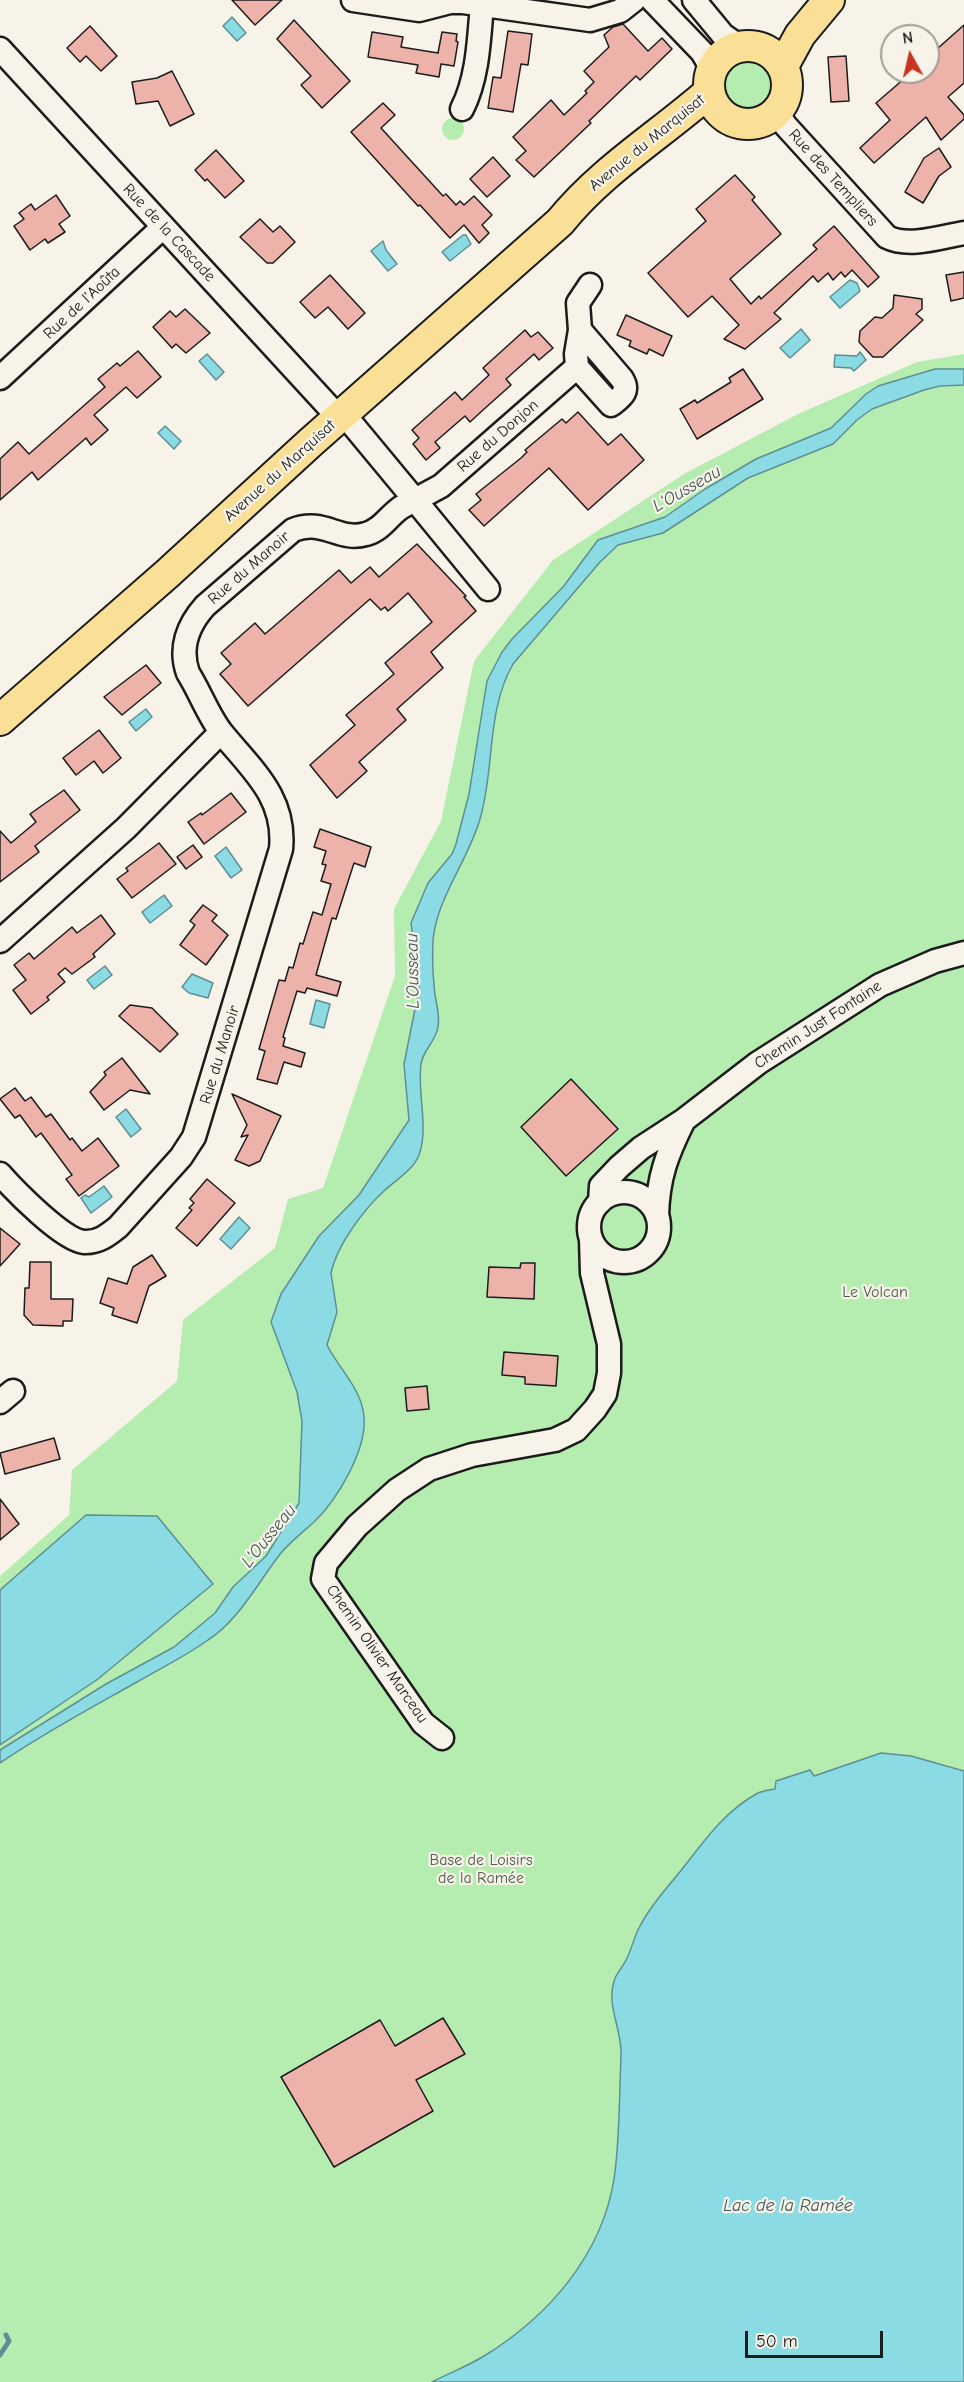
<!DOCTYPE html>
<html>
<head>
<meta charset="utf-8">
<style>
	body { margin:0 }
	#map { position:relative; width:964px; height:2382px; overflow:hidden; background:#f7f3e8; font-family:"Comic Neue",sans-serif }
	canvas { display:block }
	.north { position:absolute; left:880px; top:24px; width:60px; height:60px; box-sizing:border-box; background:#f7f3e8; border:2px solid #9f9d96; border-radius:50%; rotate:352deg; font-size:16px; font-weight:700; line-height:24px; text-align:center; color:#1c1c1c }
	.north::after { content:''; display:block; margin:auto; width:21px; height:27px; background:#c8321e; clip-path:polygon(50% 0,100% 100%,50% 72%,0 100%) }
	.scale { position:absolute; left:745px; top:2331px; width:138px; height:27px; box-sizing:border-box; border:3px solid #1c1c1c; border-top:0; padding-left:8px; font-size:18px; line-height:21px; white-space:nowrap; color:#1c1c1c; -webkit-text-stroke:4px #f7f3e8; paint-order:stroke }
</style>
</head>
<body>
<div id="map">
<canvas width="964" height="2382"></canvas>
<div class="north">N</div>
<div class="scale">50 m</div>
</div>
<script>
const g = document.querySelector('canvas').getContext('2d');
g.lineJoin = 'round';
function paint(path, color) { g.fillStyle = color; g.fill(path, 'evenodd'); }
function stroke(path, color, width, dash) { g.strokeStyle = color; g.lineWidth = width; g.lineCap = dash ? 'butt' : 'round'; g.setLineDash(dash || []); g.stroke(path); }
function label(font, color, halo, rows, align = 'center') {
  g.font = font + ' "Comic Neue",sans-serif'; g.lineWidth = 4.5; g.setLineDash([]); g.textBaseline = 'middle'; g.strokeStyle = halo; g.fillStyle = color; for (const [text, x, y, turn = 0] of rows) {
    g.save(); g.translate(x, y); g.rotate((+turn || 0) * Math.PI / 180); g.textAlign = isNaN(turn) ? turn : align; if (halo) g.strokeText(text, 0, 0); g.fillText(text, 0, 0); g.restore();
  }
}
paint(new Path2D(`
	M722 85a27 27 0 1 1 54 0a27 27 0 1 1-54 0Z
	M442 129a11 11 0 1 1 22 0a11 11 0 1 1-22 0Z
	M964 354V2382H0V1576L69 1515 72 1470 177 1381 183 1320 275 1248 288 1199 323 1188 395 976 394 909 441 821 474 661 553 560 684 474 798 414 917 362Z`), '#b5edb0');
const water = new Path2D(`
	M232 17 246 33 237 41 223 26Z
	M463 235H466L471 244 450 261 442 252Z
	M383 241 386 250 397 264 388 271 371 251Z
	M850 280 857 283 860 291 840 308 830 297Z
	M801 329 810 340 790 358 780 348Z
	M860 352 866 360 854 371 851 368 834 367 835 355 857 356Z
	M207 354 224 372 216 380 199 361Z
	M935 369H964V385L940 386 924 390 872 409 857 420 833 444 748 478 663 533 618 545 600 562 513 664C486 711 495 769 480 819 468 861 436 899 433 941 432 960 433 977 435 995 437 1005 440 1017 438 1027 436 1041 423 1050 421 1064 417 1092 429 1128 419 1155 414 1169 396 1180 385 1190 364 1209 337 1245 331 1273L337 1312 327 1345C339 1369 362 1389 364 1417 367 1450 337 1500 314 1522 303 1532 291 1541 281 1553 258 1582 240 1619 208 1640 186 1656 161 1668 137 1682 91 1708 44 1733 0 1763V1750L106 1684 174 1647 215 1613 233 1587 266 1556 299 1503 302 1421 297 1392 271 1322 281 1294 319 1236 359 1195 409 1120 404 1064 419 989 411 923 428 883 452 854 456 844 469 794 487 681 502 652 512 639 563 587 598 540 665 517 705 489 756 459 831 428 866 394 878 386Z
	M165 426 181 441 174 449 158 433Z
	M146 709 152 717 136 731 129 722Z
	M226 847 242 870 231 878 215 856Z
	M164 895 172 906 150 923 142 912Z
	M105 966 112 975 94 989 87 980Z
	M192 974 213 983 208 998 189 993 182 987Z
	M316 1000 330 1004 324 1028 310 1024Z
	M126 1109 141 1129 131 1137 116 1117Z
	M104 1186 112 1197 91 1213 81 1198 85 1195 89 1197Z
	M239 1217 250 1228 231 1249 220 1239Z
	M86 1515 157 1516 213 1584 98 1679 0 1745V1590Z
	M881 1753 911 1756 964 1771V2382H432C449 2373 468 2366 484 2356 548 2317 602 2255 614 2179 620 2139 619 2098 621 2057 623 2031 606 2007 614 1981 616 1973 624 1966 627 1958 632 1948 634 1937 639 1928 649 1908 665 1890 679 1873 702 1844 724 1811 758 1793 762 1791 770 1790 775 1789L776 1781 810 1770 814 1776Z`);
paint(water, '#8adbe4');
stroke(water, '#5e8f94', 1.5);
stroke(new Path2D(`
	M0 2355 9 2341 6 2335`), '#5e8f94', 5);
const building = new Path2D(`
	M232 0H282L255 25Z
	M294 20 350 81 322 108 301 85 311 76 277 39Z
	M623 24 648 51 662 38 672 49 640 80 636 76 589 121 591 123 534 177 516 160 526 151 513 137 551 100 564 115 587 93 585 91 594 82 584 71 609 47 604 35 613 27Z
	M964 25V83L948 97 964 115V119L941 140 926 117 874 163 860 148 890 120 876 103 912 72H928V57Z
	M90 26 117 56 101 71 86 56 80 62 67 48Z
	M508 31 532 34 528 65 521 64 513 112 488 108 493 77 501 78Z
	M372 32 403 37 401 47 438 53 442 32 457 34 456 41 458 42 454 66 441 64 439 77 416 73 418 65 368 57Z
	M846 56 849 101 831 102 828 57Z
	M172 71 194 114 170 126 158 101 136 104 132 82 157 78Z
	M383 103 395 115 381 128 443 196 446 194 456 205 460 201 464 205 474 196 492 215 482 225 489 233 479 243 464 225 450 238 420 205 418 206 351 132Z
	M939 148 951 167 939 176 923 203 905 192 924 158Z
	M216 150 244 181 225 198 207 179 205 181 195 170Z
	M493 157 510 176 487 197 470 179Z
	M735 175 755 197 752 200 781 234 730 279 751 304 759 296 761 299 817 249 813 245 834 226 879 277 868 287 852 270 845 277 841 272 833 280 828 273 818 282 813 276 774 313 781 319 745 349 724 339 739 325 712 296 688 317 648 273 706 221 696 209Z
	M56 195 70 216 59 224 65 232 48 243 45 239 30 250 14 226 24 219 19 213 31 204 35 210Z
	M260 219 273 232 280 226 295 242 273 263H267L240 237Z
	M964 272V298L951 301 946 275Z
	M330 275 365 313 348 329 328 307 315 318 300 302Z
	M894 295 922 299V309L916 314 923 320 883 357H873L859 342 860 331 875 317 882 318 893 308Z
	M185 309 210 333 186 353 176 344 172 348 153 327 170 311 176 317Z
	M626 315 672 336 663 356 649 349 647 354 629 346 631 341 617 335Z
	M525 330 531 337 538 332 553 348 539 360 534 354 506 379 511 385 483 410 470 422 465 416 435 442 440 448 426 460 413 444 419 438 412 430 455 392 462 400 489 375 483 368Z
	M138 351 161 377 137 398 126 387 94 415 108 430 91 445 86 438 38 480 32 472 0 500V459L18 442 29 454 105 387 98 379 117 363 120 366Z
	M743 369 763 399 697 439 680 409 695 400 697 403 731 382 729 378Z
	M578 412 608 445 621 434 644 460 588 510 549 468 484 526 469 510 481 500 476 494 521 458 527 452 525 450 562 419 566 423Z
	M417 544 466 596 464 597 476 611 431 652 443 668 397 709 406 720 359 762 367 771 337 798 310 765 355 725 346 715 394 674 385 663 432 622 408 593 388 611 385 607 381 610 370 599 248 706 220 674 231 664 221 653 255 623 265 634 339 570 351 583 370 567 379 577Z
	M146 665 161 683 122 715 104 697Z
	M99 730 121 758 103 773 94 761 76 775 63 758Z
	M64 790 80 810 35 846 39 852 0 882V831L11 843 36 822 30 814Z
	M231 793 246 812 204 844 188 822 201 813 202 815Z
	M320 829 371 847 365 867 354 863 336 919 332 918 316 975 341 982 337 996 307 988 305 993 297 991 283 1037 285 1038 283 1046 305 1053 301 1067 284 1062 277 1084 257 1079 265 1051 259 1049 279 980 285 981 289 967 293 968 300 943 303 944 313 912 322 915 331 884 321 881 326 865 322 864 326 851 314 847Z
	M159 843 176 864 132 898 117 879 128 871 126 868Z
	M193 845 202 857 186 869 177 857Z
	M203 905 217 915 212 921 228 935 206 965 180 945 195 925 190 921Z
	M101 915 115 934 93 954 95 957 72 974 65 968 58 974 65 982 47 997 49 1000 31 1014 13 990 26 980 14 965 29 953 34 959 72 927 77 933Z
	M130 1005 152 1008 178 1034 160 1052 119 1016Z
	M122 1058 150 1094 130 1090 104 1110 90 1092 106 1075 104 1072Z
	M571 1079 618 1129 566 1176 521 1127Z
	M15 1088 25 1101 31 1097 46 1117 51 1114 70 1140 72 1138 82 1151 98 1138 119 1166 79 1196 66 1179 72 1175 41 1133 36 1137 20 1115 15 1118 0 1099Z
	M232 1094 281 1116 260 1161 249 1166 235 1160 248 1135 241 1137 247 1125Z
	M207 1179 235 1203 197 1246 176 1228 192 1210 189 1208 194 1203 190 1199Z
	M0 1228 20 1244 0 1266Z
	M152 1255 166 1276 149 1286 137 1323 112 1315 114 1308 100 1303 108 1278 127 1284 133 1267Z
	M30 1262H51V1299H73L72 1321H63V1326L33 1325 24 1315 25 1288H29Z
	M521 1263H535L534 1299 487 1297 489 1267 520 1268Z
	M504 1352 558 1356 556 1386 525 1384V1377L502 1375Z
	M427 1386 429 1409 407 1411 405 1388Z
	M54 1438 60 1459 5 1474 0 1453Z
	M0 1499 19 1524 0 1540Z
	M443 2018 465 2054 416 2080 433 2111 334 2167 281 2077 380 2020 395 2046Z`);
paint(building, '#edb2aa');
stroke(building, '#1c1c1c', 1.5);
const minor = new Path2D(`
	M353 0 419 10 450 2H463L590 20 620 11 634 0
	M652 0 702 52 712 69
	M694 0 723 35 740 47
	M0 49 329 407 352 424 415 500C410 503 403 506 399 509 387 518 381 530 366 534 339 542 324 518 293 530L205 606C188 625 179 648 188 673 200 692 209 717 222 733 252 770 286 797 281 849L194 1137 181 1157 118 1227C108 1235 98 1243 84 1242 63 1240 15 1191 0 1174
	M462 109C478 78 479 39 482 4
	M776 112 786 126 887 237C909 248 941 237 964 233
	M577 367 611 405C621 397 630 392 622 379L580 330
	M0 378 163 227
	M488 589 415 500 441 486 577 367 576 354 580 330 578 303 590 285
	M0 941 126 828 221 732
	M589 1227a35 35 0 1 1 70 0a35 35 0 1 1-70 0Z
	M600 1202 601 1186 619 1167 641 1148 684 1120 758 1063 880 985 935 961 964 953
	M657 1216C658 1177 667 1154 684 1120
	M0 1402 13 1391
	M442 1738 423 1723 323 1579 326 1563 357 1526 397 1490 429 1469 472 1455 555 1440 576 1430 595 1409 605 1394 609 1373V1344L592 1273 591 1239`);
const major = new Path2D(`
	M709 85a39 39 0 1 1 78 0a39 39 0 1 1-78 0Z
	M783 66 800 35 829 0
	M0 720 167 574 311 442 560 222C602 170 660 135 709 92`);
stroke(minor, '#1c1c1c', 27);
stroke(major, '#1c1c1c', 34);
stroke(minor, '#f7f3e8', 22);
stroke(major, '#fadf96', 30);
label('16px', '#1c1c1c', '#f7f3e8', [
	["Avenue du Marquisat",647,143,-39],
	["Rue des Templiers",833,178,48],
	["Rue de la Cascade",169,233,47],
	["Rue de l'Aoûta",82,303,-43],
	["Rue du Donjon",498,436,-41],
	["Avenue du Marquisat",280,471,-42],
	["Rue du Manoir",249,568,-41],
	["Chemin Just Fontaine",818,1025,-33],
	["Rue du Manoir",220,1055,-73],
	["Chemin Olivier Marceau",377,1654,55]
]);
label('16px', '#4a5b48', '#f7f3e8', [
	["Le Volcan",875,1292],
	["Base de Loisirs",481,1860],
	["de la Ramée",481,1878]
]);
label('italic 18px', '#3d5558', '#f7f3e8', [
	["L'Ousseau",687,489,-30],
	["L'Ousseau",413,971,-91],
	["L'Ousseau",269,1536,-51],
	["Lac de la Ramée",788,2206]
]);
</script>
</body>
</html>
